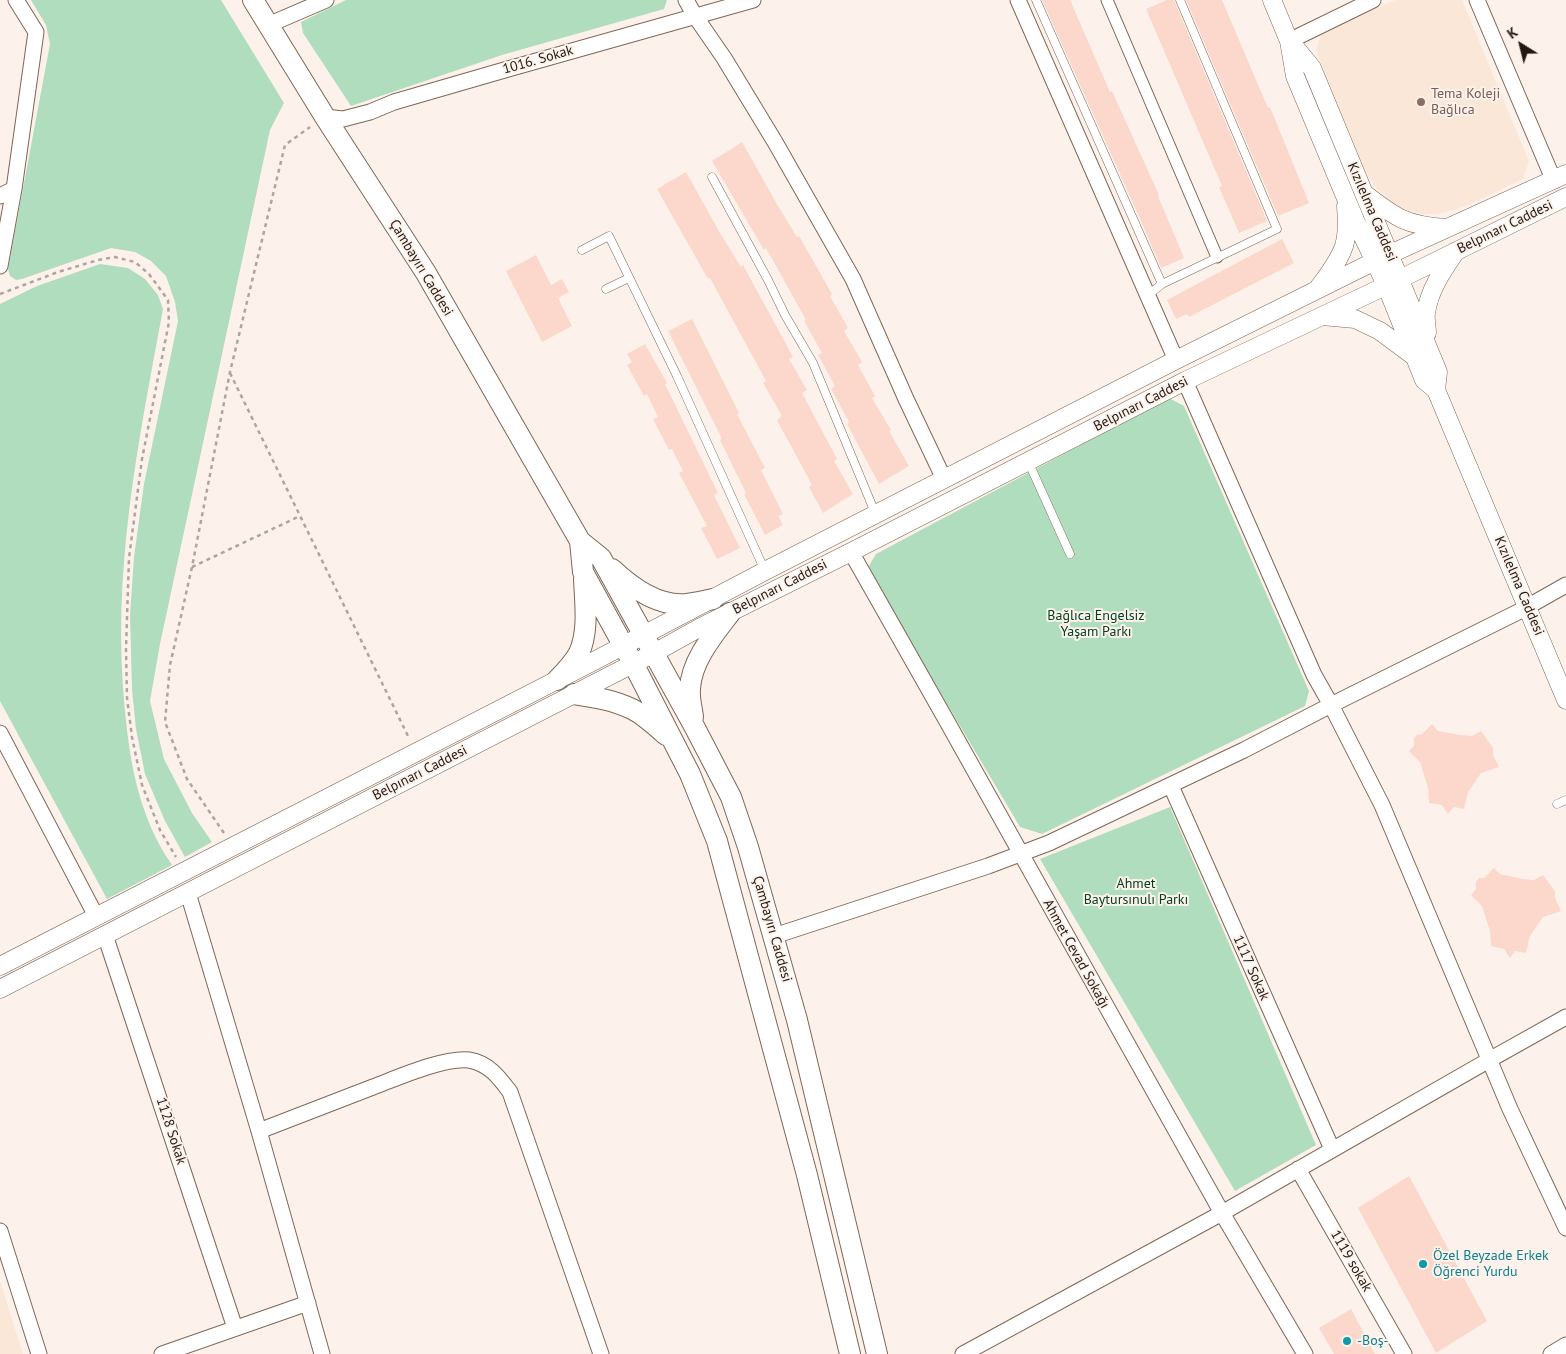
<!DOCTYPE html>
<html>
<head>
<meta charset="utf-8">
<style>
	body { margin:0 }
	#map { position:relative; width:1566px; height:1354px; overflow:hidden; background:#fdf2eb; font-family:"PT Sans",sans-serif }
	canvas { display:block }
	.north { position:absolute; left:1496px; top:20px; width:50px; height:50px; -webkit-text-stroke:4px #fdf2eb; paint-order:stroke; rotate:324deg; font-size:14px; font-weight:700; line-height:20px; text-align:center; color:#211811 }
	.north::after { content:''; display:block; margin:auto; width:18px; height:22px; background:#211811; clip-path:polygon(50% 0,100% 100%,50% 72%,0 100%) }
</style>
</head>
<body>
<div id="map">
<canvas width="1566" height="1354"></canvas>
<div class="north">K</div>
</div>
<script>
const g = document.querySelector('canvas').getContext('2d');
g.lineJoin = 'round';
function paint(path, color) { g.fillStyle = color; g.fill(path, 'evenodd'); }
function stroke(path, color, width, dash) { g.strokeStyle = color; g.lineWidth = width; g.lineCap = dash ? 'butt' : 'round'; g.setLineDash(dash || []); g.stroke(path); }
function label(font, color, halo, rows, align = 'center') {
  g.font = font + ' "PT Sans",sans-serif'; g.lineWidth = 4; g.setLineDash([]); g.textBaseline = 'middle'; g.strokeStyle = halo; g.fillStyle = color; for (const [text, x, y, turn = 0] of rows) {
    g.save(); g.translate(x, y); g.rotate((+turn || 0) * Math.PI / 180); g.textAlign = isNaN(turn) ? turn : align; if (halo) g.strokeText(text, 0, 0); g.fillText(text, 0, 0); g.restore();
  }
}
paint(new Path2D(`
	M1395 0H1462L1529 161 1523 179 1466 206 1439 214H1422L1398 208 1377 189 1366 173 1316 51 1321 34Z
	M0 1281 23 1354H0Z`), '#fbe7d8');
paint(new Path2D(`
	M31 0H221L284 103 270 130 160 644 150 701 164 759 192 813 212 842 185 857 165 821 145 774 136 729 132 689 130 615 134 557 144 484 178 321 175 302 166 276 151 261 135 252 111 248 22 279 16 280 10 276 8 269 50 44 46 25Z
	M346 0H667L664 9 502 55 351 106 303 33 301 22Z
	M100 264 128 268 145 279 158 295 163 309C138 444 111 573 125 711 130 765 140 819 172 865L107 899 0 701V304L37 286Z
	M1169 398 1184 406 1309 691 1305 706 1042 834 1020 827 867 569 876 554Z
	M1170 807 1316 1145 1235 1191 1040 859Z`), '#b0ddbd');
paint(new Path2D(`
	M1042 0H1070L1110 92 1112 91 1159 195 1158 196 1184 258 1161 268 1141 221Z
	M1167 0H1174L1267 221 1239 233 1219 187 1222 186 1146 9Z
	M1186 0H1222L1268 108 1270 107 1309 203 1278 216Z
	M742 142 778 206 797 237 799 236 832 294 830 296 848 328 844 331 862 362 858 365 875 396 872 398 891 430 889 431 909 466 879 484 847 424 849 422 831 389 835 386 818 355 822 353 804 321 806 320 766 248 764 250 712 161Z
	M686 172 720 233 741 267 743 265 793 357 789 359 807 390 802 393 837 459 834 461 853 494 823 513 809 487 812 485 777 420 782 416 763 383 766 381 710 278 708 279 657 189Z
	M1282 239 1294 263 1189 317 1187 314 1176 319 1167 300Z
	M536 255 551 285 562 279 569 292 558 298 572 326 542 342 506 271Z
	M692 319 739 413 737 414 765 468 761 470 783 514 778 516 783 525 765 535 744 494 746 493 720 440 722 439 668 331Z
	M645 344 667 383 665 384 718 493 714 495 740 548 717 559 701 528 707 526 679 473 683 471 672 449 669 450 653 419 658 417 647 394 644 396 627 365 632 362 627 354Z
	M1432 724 1438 731 1461 735 1472 736 1481 731 1493 748V755L1499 767 1481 773 1468 792 1464 809 1454 807 1448 814 1442 805 1429 803 1428 788 1420 762 1409 751 1414 746V738L1417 735 1422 734Z
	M1494 868 1500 874 1523 879 1534 880 1543 875 1555 891V898L1561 911 1543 917 1530 936 1526 953 1515 951 1510 958 1504 949 1491 946 1490 931 1482 906 1471 895 1476 889V882L1479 878H1484Z
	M1409 1176 1487 1321 1436 1353 1358 1208Z
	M1351 1309 1375 1354H1334L1319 1328Z`), '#fbd7cc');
const service = new Path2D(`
	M1036 0 1162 284
	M712 177 768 280 785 315 813 363 876 515
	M582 250 609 236 677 376 765 571
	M606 289 629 278
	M1148 295 1162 284 1277 229 1180 0
	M1028 461 1070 554
	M1557 804 1566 800`);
const pedestrian = new Path2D(`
	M1107 0 1217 257`);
const minor = new Path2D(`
	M686 0 695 16 724 58 775 142 853 279 906 399 944 479
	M1018 0 1176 360
	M1477 0 1554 181
	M268 25 326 0
	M1289 41 1373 0
	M325 117 343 119 370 112 394 102 508 69 753 0
	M14 189 36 32 16 0
	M0 196 14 189 0 266
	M1185 381 1314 675 1331 705 1382 805 1510 1109 1566 1228
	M851 552 949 725 1222 1213 1305 1354
	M0 733 96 916
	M1171 786 1332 1149
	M188 893 259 1131 322 1354
	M105 935 235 1328
	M774 936 988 866 1049 843 1244 750 1331 705 1520 611 1566 585
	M259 1131C297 1116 335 1102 373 1087 397 1078 444 1057 469 1060 488 1063 499 1077 510 1092L601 1354
	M1298 1169 1404 1354
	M0 1231 39 1354
	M162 1354 308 1303
	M963 1354 1222 1213 1489 1060 1566 1017
	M1551 1354 1566 1345`);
const tertiary = new Path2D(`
	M1272 0 1289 41 1295 76 1355 220 1386 285 1424 380 1436 390 1566 700
	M1290 41 1312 68 1438 372 1436 390
	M1365 194C1396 218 1407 226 1447 228
	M1319 287C1328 275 1339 261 1344 246 1348 233 1347 218 1346 206
	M1322 316 1355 319 1380 331 1415 357
	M1427 333C1427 327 1425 319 1426 313 1429 290 1443 270 1456 251
	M0 966 596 660 765 571 1176 360 1375 261 1566 174
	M0 989 654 653 699 628 851 552 1185 381 1400 279 1566 197`);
const secondary = new Path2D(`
	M253 0 325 117 426 273 580 541 601 558 694 726 731 797 748 847 797 1020 877 1354
	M580 541 583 572 633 663 690 774 717 841 807 1175 850 1354
	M612 569C631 587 658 607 687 604 695 603 705 601 713 599
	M557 680C565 672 573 664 579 653 589 631 585 603 584 579
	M574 694C594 697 613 700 632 709 644 715 656 726 666 735
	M693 717C692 708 689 698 690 689 691 661 714 634 730 613`);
stroke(service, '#7e6756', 9);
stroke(pedestrian, '#7e6756', 13);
stroke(minor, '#7e6756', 17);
stroke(tertiary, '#7e6756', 19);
stroke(secondary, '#7e6756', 22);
stroke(new Path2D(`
	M0 294 58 272 98 260 115 257 135 262 149 274 168 300 169 322 142 459 129 558 126 649 127 698 132 737 142 785 160 830 176 857
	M230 373 409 738
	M192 567 300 516
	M224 833 187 779 165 722 170 665 192 567 230 372 285 145 310 127`), '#afa59e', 2.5, [4, 4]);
stroke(service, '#fff', 8);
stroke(pedestrian, '#fff', 11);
stroke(minor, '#fff', 15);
stroke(tertiary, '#fff', 18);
stroke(secondary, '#fff', 20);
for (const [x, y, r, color] of [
	[1421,102,5,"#8d6e63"],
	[1423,1264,5,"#0f9aa8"],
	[1347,1341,5,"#0f9aa8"]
]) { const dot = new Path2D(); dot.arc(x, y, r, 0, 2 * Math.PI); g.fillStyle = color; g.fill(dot); stroke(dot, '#fdf2eb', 2); }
label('14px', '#211811', '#fdf2eb', [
	["1016. Sokak",538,60,-16],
	["Kızılelma Caddesi",1372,212,67],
	["Belpınarı Caddesi",1505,227,-26],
	["Çambayırı Caddesi",421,268,59],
	["Belpınarı Caddesi",1141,404,-27],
	["Kızılelma Caddesi",1519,586,67],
	["Belpınarı Caddesi",780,587,-27],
	["Belpınarı Caddesi",420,773,-27],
	["Çambayırı Caddesi",772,929,74],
	["Ahmet Cevad Sokağı",1076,954,61],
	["1117 Sokak",1251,968,66],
	["1128 Sokak",171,1131,72],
	["1119 sokak",1351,1261,60]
]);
label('14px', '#785e54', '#fdf2eb', [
	["Tema Koleji",1431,94],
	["Bağlıca",1431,110]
], 'left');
label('14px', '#004120', '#fdf2eb', [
	["Bağlıca Engelsiz",1096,616],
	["Yaşam Parkı",1096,632],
	["Ahmet",1136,884],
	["Baytursınulı Parkı",1136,900]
]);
label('14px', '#0d838f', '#fdf2eb', [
	["Özel Beyzade Erkek",1433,1256],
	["Öğrenci Yurdu",1433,1272],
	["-Boş-",1357,1341]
], 'left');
</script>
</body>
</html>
